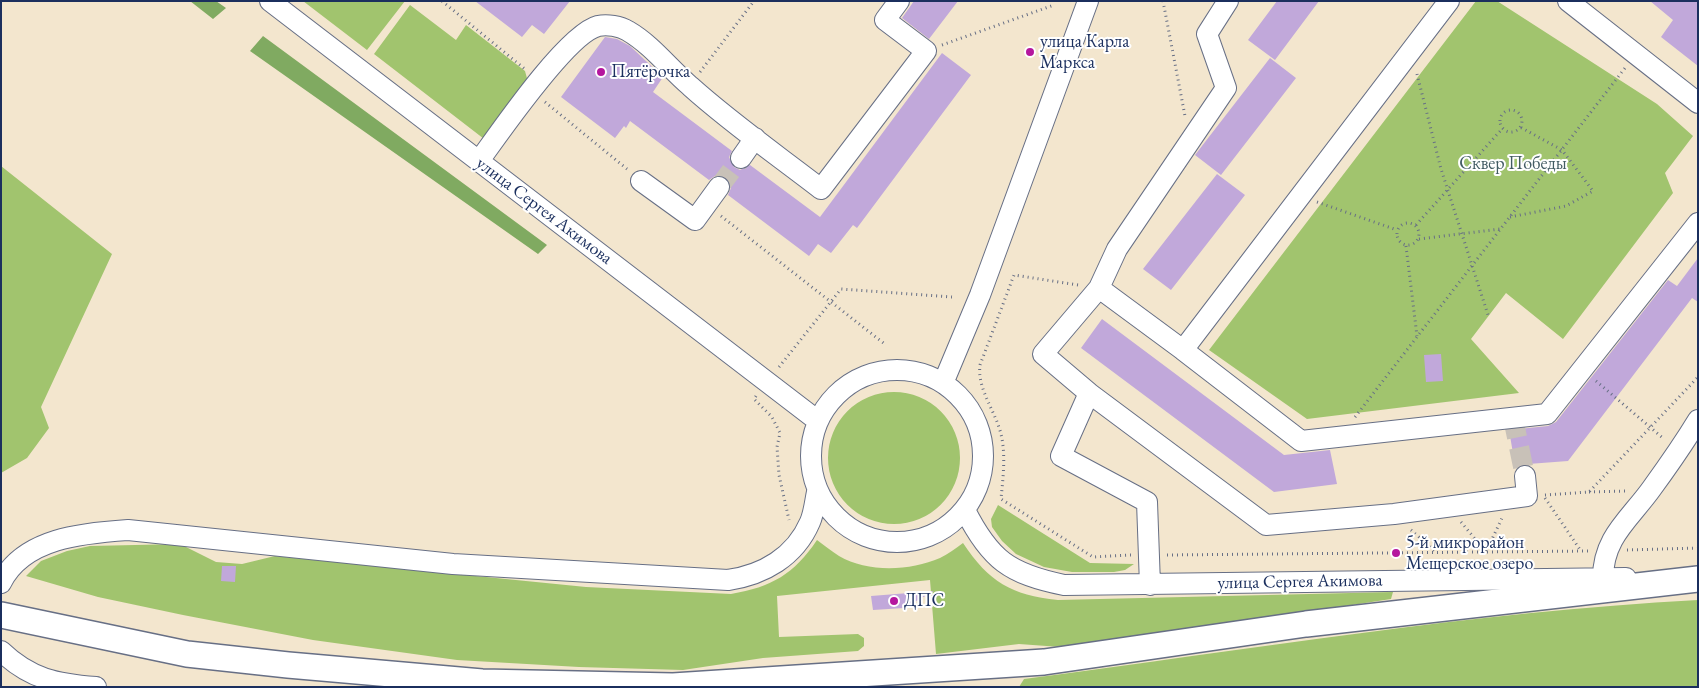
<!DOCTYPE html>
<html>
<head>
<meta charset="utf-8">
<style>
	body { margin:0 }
	#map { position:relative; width:1699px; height:688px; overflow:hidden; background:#f3e6ce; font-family:"EB Garamond",serif }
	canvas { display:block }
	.frame { position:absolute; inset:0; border:2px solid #1b2f5e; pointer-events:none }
</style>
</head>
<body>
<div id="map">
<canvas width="1699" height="688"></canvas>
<div class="frame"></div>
</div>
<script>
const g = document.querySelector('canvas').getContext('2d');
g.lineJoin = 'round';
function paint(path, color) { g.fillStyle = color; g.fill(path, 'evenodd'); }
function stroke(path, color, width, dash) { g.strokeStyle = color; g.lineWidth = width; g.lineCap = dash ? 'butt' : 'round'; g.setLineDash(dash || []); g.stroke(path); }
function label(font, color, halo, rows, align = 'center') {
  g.font = font + ' "EB Garamond",serif'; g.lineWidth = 4; g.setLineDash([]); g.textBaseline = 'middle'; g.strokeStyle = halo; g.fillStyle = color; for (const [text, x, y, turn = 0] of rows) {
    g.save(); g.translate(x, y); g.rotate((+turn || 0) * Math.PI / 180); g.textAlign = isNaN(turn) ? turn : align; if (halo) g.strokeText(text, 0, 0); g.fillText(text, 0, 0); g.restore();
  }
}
paint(new Path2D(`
	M303 1H405L367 50Z
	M1476 1H1497L1657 104 1693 136 1665 173 1673 193 1563 339 1506 293 1471 339 1519 393 1307 419 1209 350Z
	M410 5 456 40 466 25 525 71 528 82 488 142 374 54Z
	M1 166 112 254 41 407 49 428 27 458 1 473Z
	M828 458a66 66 0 1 1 132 0a66 66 0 1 1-132 0Z
	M998 505 1090 563 1134 564 1125 570 1114 572H1072L1044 567 1016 554 1002 541 992 527 991 519Z
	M817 540C824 545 831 551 839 556 868 573 910 571 940 558 948 554 956 548 963 543 989 582 1011 595 1058 600L1393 592 1391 599 1074 648 1019 644 936 654 930 580 777 596 779 637 858 634 864 638V646L858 651 763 658 683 670 579 667 457 660 313 640 183 615 98 597 26 576 41 561 67 551 90 546 180 544 216 562 242 564 275 556 586 587 731 594C772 587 794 574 817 540Z
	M1698 600V687H1019L1024 679C1248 650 1472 612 1698 600Z`), '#a1c46e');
paint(new Path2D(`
	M190 1H216L226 8 213 19Z
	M263 36 547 245 538 254 250 51Z`), '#80aa61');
paint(new Path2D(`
	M475 1H570L544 34 532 25 522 37Z
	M914 1H958L929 39 902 18Z
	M1277 1H1319L1275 60 1248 40Z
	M1650 1H1698V66L1661 37 1673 20Z
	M605 37 617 39 630 46 663 77 653 92 732 151 729 157 734 167 740 170 750 165 820 217 942 53 971 75 857 228 853 225 831 253 818 244 809 256 728 195 731 188 726 177 715 176 709 180 630 121 626 128 624 126 615 138 561 97Z
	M1270 58 1296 78 1221 175 1195 155Z
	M1217 174 1245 195 1171 290 1143 269Z
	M1698 258V302L1692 298 1568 461 1515 465 1509 430 1548 426 1556 422 1668 280 1677 286Z
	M1102 319 1284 455 1330 450 1337 484 1274 492 1081 348Z
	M1441 354 1443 381 1426 382 1424 355Z
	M222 566H236L235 582 221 581Z
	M934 591 904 608 873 610 871 596Z`), '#c1a8da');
stroke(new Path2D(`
	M719 187 741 158
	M1513 418 1525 476`), '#c8c1b8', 20, [20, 10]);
const minor = new Path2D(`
	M270 1 818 421
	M1449 1 1183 350 1301 441 1547 414 1698 223
	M1568 1 1698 103
	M741 158 755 138
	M479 161C500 132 567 34 598 26 607 24 620 26 628 31 652 45 669 68 690 86 731 123 777 155 821 189L926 51 885 20 899 1
	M641 181 695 220 719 187
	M1099 288 1183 350
	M811 456a86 86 0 1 1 172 0a86 86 0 1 1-172 0Z
	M944 381 980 295 1088 1
	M1089 393 1266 525 1394 514 1527 496 1525 476
	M965 510C990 560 1010 574 1064 585L1626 578
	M1603 578C1603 537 1630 519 1652 488 1668 466 1684 443 1698 420
	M1 583C23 538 83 533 128 530L453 564 728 580C763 575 795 557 810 522 814 513 815 501 817 492
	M1150 585 1147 502 1061 456 1089 393 1043 354 1099 288 1117 249 1226 88 1207 34 1228 1
	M1 651C30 679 57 684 96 687`);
const major = new Path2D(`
	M1 615 187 654 288 665 482 682 673 686 1044 662 1306 624 1698 579`);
stroke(minor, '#676f85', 22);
stroke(major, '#676f85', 28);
stroke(new Path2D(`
	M442 1 526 70
	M1163 1 1185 116
	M942 45 1054 5
	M700 72 754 1
	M1417 74 1441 169 1488 315
	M545 102 627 169
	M1500 121a11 11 0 1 1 22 0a11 11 0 1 1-22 0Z
	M1317 202 1397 230
	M721 216 886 345
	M1510 217 1566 206 1593 191 1562 150 1520 127
	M1397 234a11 11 0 1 1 22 0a11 11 0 1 1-22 0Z
	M1416 225 1502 129
	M1419 239 1500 229
	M1406 246 1417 336
	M1078 285 1014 275 980 365C977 389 995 410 1001 434 1006 455 1003 478 1001 499L1093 557 1131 555
	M779 367 841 289 952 297
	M1596 381 1664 439
	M756 396 754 399 772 417 780 433 777 447 779 475 789 520
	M1355 417 1625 68
	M1589 492 1626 491
	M1545 495 1589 492 1698 377
	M1545 498 1581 551
	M1461 522 1486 552 1502 518
	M1411 530 1436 552
	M1627 550 1698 548
	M1167 555 1588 551`), '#676f85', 3, [1, 4]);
stroke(minor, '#fff', 20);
stroke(major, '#fff', 25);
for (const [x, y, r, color] of [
	[1030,52,5,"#b5179e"],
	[601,72,5,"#b5179e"],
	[1396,553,5,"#b5179e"],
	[894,601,5,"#b5179e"]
]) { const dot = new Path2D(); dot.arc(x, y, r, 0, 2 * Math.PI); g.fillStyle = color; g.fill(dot); stroke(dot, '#fff', 2); }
label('18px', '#1b2f5e', '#fff', [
	["улица Карла",1040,42],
	["Маркса",1040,63],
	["Пятёрочка",611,72],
	["5-й микрорайон",1406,543],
	["Мещерское озеро",1406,564],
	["ДПС",904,601]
], 'left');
label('18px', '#435c63', '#fff', [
	["Сквер Победы",1513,164]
]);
label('18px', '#1b2f5e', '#fff', [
	["улица Сергея Акимова",544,211,37],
	["улица Сергея Акимова",1300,582,-1]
]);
</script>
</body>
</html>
